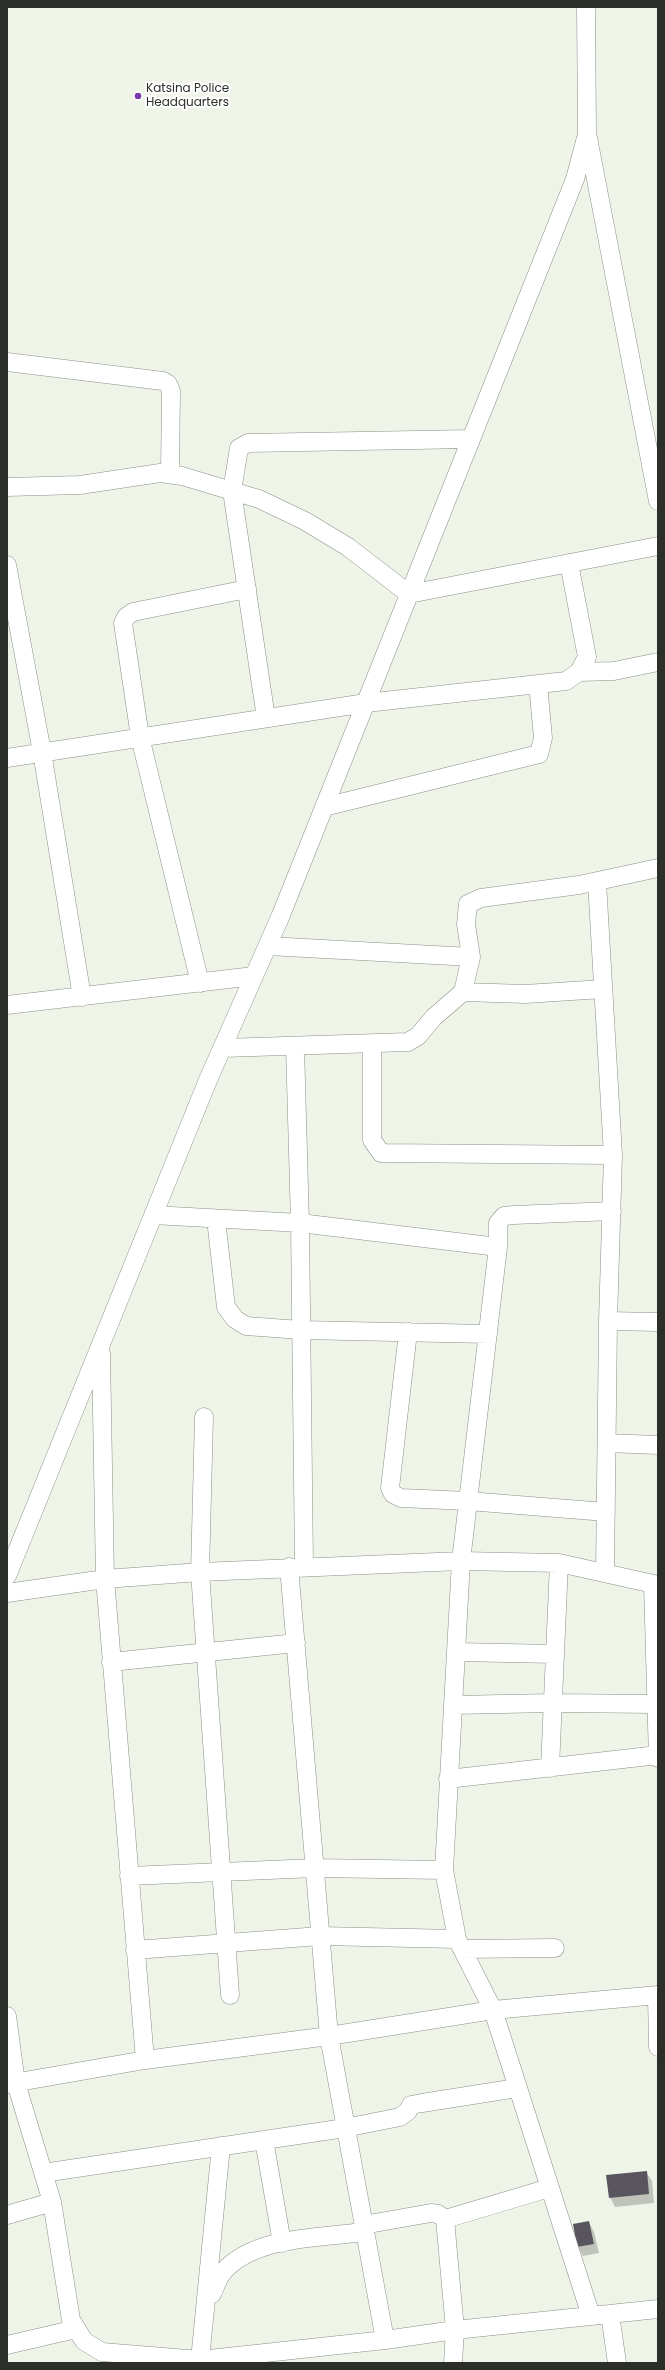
<!DOCTYPE html>
<html>
<head>
<meta charset="utf-8">
<style>
	body { margin:0 }
	#map { position:relative; width:665px; height:2370px; overflow:hidden; background:#eff4e9; font-family:Poppins,sans-serif }
	canvas { display:block }
	.frame { position:absolute; inset:0; border:8px solid #2c2e2a; pointer-events:none }
</style>
</head>
<body>
<div id="map">
<canvas width="665" height="2370"></canvas>
<div class="frame"></div>
</div>
<script>
const g = document.querySelector('canvas').getContext('2d');
g.lineJoin = 'round';
function paint(path, color) { g.fillStyle = color; g.fill(path, 'evenodd'); }
function stroke(path, color, width, dash) { g.strokeStyle = color; g.lineWidth = width; g.lineCap = dash ? 'butt' : 'round'; g.setLineDash(dash || []); g.stroke(path); }
function label(font, color, halo, rows, align = 'center') {
  g.font = font + ' Poppins,sans-serif'; g.lineWidth = 4; g.setLineDash([]); g.textBaseline = 'middle'; g.strokeStyle = halo; g.fillStyle = color; for (const [text, x, y, turn = 0] of rows) {
    g.save(); g.translate(x, y); g.rotate((+turn || 0) * Math.PI / 180); g.textAlign = isNaN(turn) ? turn : align; if (halo) g.strokeText(text, 0, 0); g.fillText(text, 0, 0); g.restore();
  }
}
paint(new Path2D(`
	M646 2172 652 2181 654 2203 615 2207 610 2197Z
	M589 2222 594 2232 599 2253 583 2256 578 2247Z`), '#0003');
paint(new Path2D(`
	M647 2171 649 2194 609 2198 606 2175Z
	M589 2221 594 2244 577 2247 573 2224Z`), '#59555e');
const street = new Path2D(`
	M588 138 658 501
	M7 362 163 381 168 384 171 391 170 473
	M7 487 80 485 160 473 182 476 259 499 305 521 348 547 409 594 658 546
	M7 565 42 752 82 997
	M579 672 614 671 658 662
	M266 718 232 491 239 448 248 443 471 439
	M7 758 366 703 566 681 579 672 587 657 569 563
	M324 807 539 754 543 738 538 684
	M597 882 613 1155 608 1321 605 1572
	M268 946 471 957
	M200 983 140 737 123 623 126 617 133 612 247 589
	M463 992 525 994 603 989
	M7 1005 254 976
	M372 1045V1140L381 1153 613 1155
	M295 1046 300 1223 304 1566
	M223 1048 408 1042 418 1036 434 1017 463 992 471 957 466 924 468 904 481 898 579 885 658 868
	M153 1215 300 1223 498 1247
	M216 1219 226 1307 235 1319 246 1326 301 1330 488 1334
	M608 1321 658 1322
	M408 1332 390 1488 393 1494 401 1498 468 1501 606 1512
	M101 1353 105 1579 145 2060
	M204 1417 200 1572 230 1995
	M607 1443 658 1445
	M289 1567 329 2036 385 2340
	M7 1576 208 1080 281 915 575 179 587 134 586 7
	M653 1584 658 1758
	M7 1593 105 1579 200 1572 461 1561 559 1563 658 1585
	M456 1652 555 1654
	M111 1662 296 1643
	M453 1705 552 1703 656 1704
	M550 1768 559 1563
	M448 1779 658 1755
	M129 1876 315 1868 444 1870
	M462 1949 555 1948
	M135 1950 320 1936 457 1939
	M657 1995 658 2047
	M7 2016 16 2083 52 2202 71 2320 84 2341 102 2352 200 2360 385 2340 455 2330 658 2309
	M7 2084 145 2060 329 2036 493 2010 658 1995
	M264 2140 282 2243
	M43 2173 345 2128 400 2117 408 2111 411 2105 422 2103 517 2088
	M7 2215 52 2202
	M445 2219 549 2188
	M363 2225 431 2213 438 2214 445 2219 455 2330 453 2363
	M212 2294C215 2288 218 2278 223 2272 254 2236 320 2238 364 2232
	M610 2314 617 2363
	M591 2316 493 2010 457 1939 444 1870 461 1561 498 1247V1223L504 1216 514 1215 612 1211
	M7 2345 76 2329
	M200 2360 221 2146`);
stroke(street, '#8b8f86', 19);
stroke(street, '#fff', 18);
for (const [x, y, r, color] of [
	[138,96,4,"#7838ad"]
]) { const dot = new Path2D(); dot.arc(x, y, r, 0, 2 * Math.PI); g.fillStyle = color; g.fill(dot); stroke(dot, '#fff', 1.5); }
label('12px', '#2c2e2a', '#fff', [
	["Katsina Police",146,89],
	["Headquarters",146,103]
], 'left');
</script>
</body>
</html>
